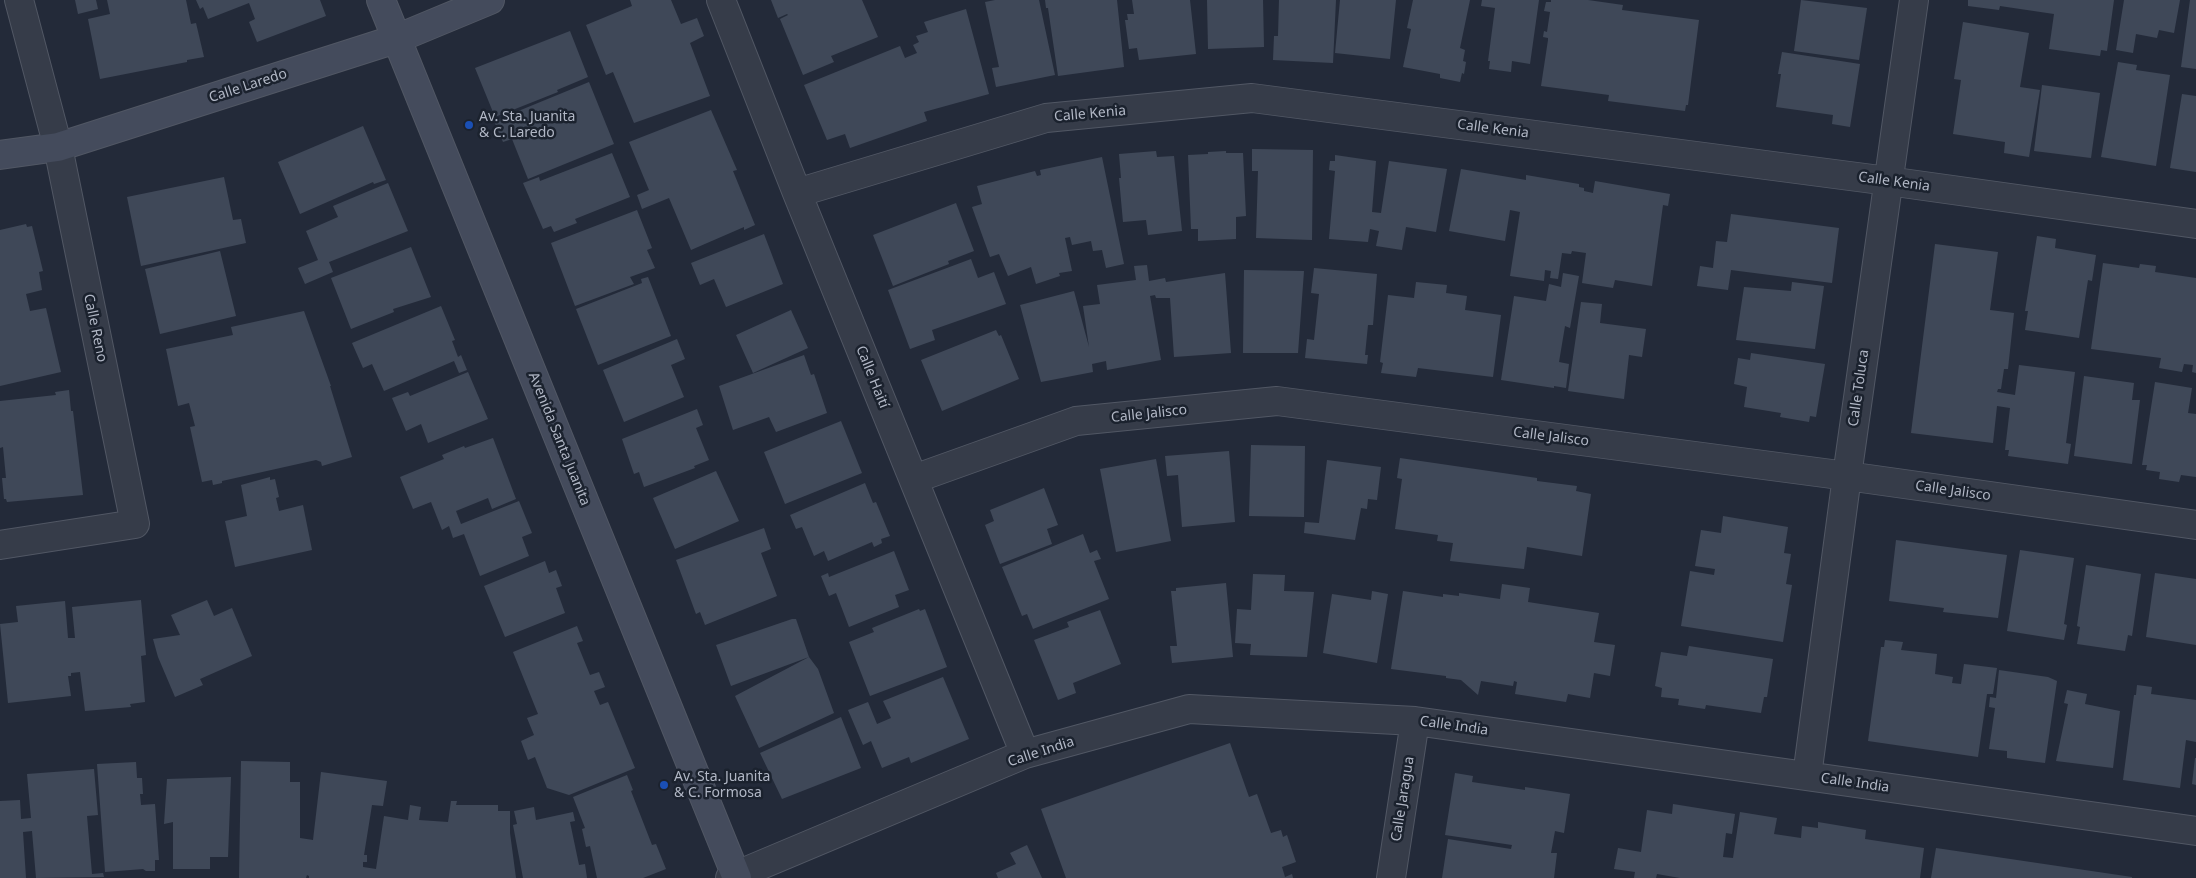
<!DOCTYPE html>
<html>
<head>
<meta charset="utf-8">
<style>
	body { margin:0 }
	canvas { display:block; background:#232a39 }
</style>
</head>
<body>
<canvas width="2196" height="878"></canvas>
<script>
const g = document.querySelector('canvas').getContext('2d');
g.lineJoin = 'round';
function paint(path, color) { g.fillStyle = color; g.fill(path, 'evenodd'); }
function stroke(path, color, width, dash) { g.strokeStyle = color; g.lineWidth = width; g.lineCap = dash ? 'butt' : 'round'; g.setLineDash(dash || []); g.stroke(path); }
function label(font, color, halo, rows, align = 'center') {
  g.font = font + ' "Noto Sans",sans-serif'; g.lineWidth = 5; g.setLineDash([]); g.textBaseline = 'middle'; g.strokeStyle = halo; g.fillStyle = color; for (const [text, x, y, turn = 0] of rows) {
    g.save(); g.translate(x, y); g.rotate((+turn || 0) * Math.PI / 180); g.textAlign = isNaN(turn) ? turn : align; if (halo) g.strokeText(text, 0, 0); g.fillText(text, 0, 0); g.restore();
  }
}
paint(new Path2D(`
	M75 0H96L98 9 78 14Z
	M107 0H186L191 24 196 23 204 57 187 60V62L100 79 88 19 110 14Z
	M196 0H320L326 16 257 42 249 22 255 19 249 3 208 19 203 7 200 9Z
	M630 0H671L681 24 697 18 704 36 690 43 710 96 634 123 613 72 606 75 586 25 632 6Z
	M771 0H862L878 37 831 56 834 62 803 75 780 19 788 15 787 14 778 18Z
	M995 0H1039L1055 75 996 87 992 68 999 67 985 2Z
	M1045 0H1117L1124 67 1058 76 1048 8H1046Z
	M1132 0H1190L1196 54 1139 60 1137 48 1129 49 1125 20H1128L1127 14H1134Z
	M1207 0H1263L1264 47 1208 49Z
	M1279 0H1336L1333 63 1273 60 1274 36H1278Z
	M1340 0H1396L1390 59 1335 53Z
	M1413 0H1470L1460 48 1465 50 1463 61 1466 62 1464 74 1462 73 1460 82 1440 78V74L1403 67 1411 29 1407 28Z
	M1482 0H1539L1530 64 1512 61 1511 72 1489 69 1490 61H1488L1495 8 1481 6Z
	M1551 0H1588L1623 5 1622 10 1699 20 1688 105H1686L1685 111 1608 101 1609 95 1541 86 1548 40V38L1543 37 1544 31 1547 32 1550 12 1544 11 1546 2H1551Z
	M1801 0 1867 8 1859 60 1794 51Z
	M1968 0H2114L2107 51 2101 50 2100 56 2049 49 2054 14 2000 6 1999 10 1968 6Z
	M2124 0H2180L2174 33 2159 30 2157 38 2136 34 2133 53 2116 50Z
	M2190 0H2196V69L2181 67Z
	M966 9 989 94 924 112 927 121 850 148 845 134 827 140 804 85 900 46 905 58 917 53 913 45 919 42 916 36 928 32 924 22Z
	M1963 22 2029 33 2020 87 2040 90 2029 157 2004 153 2005 142 1953 134 1961 80 1954 79Z
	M570 31 588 77 557 90 558 92 495 117 475 68Z
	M1782 52 1860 64 1850 127 1832 124 1833 115 1776 107 1781 74H1778Z
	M2118 62 2137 65 2136 70 2170 75 2156 166 2101 157Z
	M589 82 614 144 528 179 512 139 503 142 494 121Z
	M2042 85 2100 93 2091 158 2034 151Z
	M2182 94 2196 96V172L2170 168Z
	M711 110 737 170 733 171 755 225 744 230V227L691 250 669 198 642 209 637 195 649 190 629 142Z
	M363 126 386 180 374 184 373 182 300 214 278 162Z
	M1252 149 1313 150 1312 240 1256 238 1258 171H1252Z
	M1156 151 1157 157 1174 156 1182 231 1148 235 1146 220 1123 222 1119 178H1121L1119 154Z
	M1226 151V153H1243L1246 216 1236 217V239L1198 241V229H1191L1188 155 1208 154V152Z
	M612 153 630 197 575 219 577 223 554 232 551 226 543 229 523 183 539 177 540 181Z
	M1335 155 1376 161 1372 212 1381 213 1389 161 1447 169 1436 232 1406 227 1402 250 1376 246 1379 231 1370 229 1368 242 1329 239 1335 171 1329 170 1330 161H1335Z
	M1102 157 1124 264 1106 268 1102 250 1093 251 1091 241 1072 245 1070 237 1065 238 1072 271 1059 273 1060 276 1036 284 1031 267 1008 276 999 254 990 257 972 207 982 204 977 186 1035 171 1037 176 1041 175 1040 170Z
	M1461 169 1526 180V175L1579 184V187L1584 188V191L1593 193 1595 181 1670 194 1668 206 1663 205 1652 286 1615 280 1613 288 1582 283 1586 253 1572 251 1571 254 1562 253 1558 279 1550 278 1551 271 1545 270 1544 281 1510 276 1520 212 1510 210 1505 241 1449 231Z
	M224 177 233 220 241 219 246 243 141 266 127 197Z
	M388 183 408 231 329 262 333 272 305 284 298 268 318 260 306 231 338 217 333 206Z
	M956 203 974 251 948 261 949 264 893 286 873 235Z
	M637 210 652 248 647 250 655 268 630 277 634 284 575 306 551 243Z
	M1731 214 1839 228 1832 283 1731 270 1728 290 1697 286 1700 266 1713 268 1716 241 1727 242Z
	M26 224 27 227 32 226 43 271 39 272 42 290 26 294 30 311 46 308 61 372 0 386V230Z
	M764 234 783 284 726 307 714 279 700 285 691 263Z
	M2037 236 2056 239 2055 248 2096 255 2092 281 2088 280 2079 338 2025 330 2028 311H2025Z
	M1935 244 1998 252 1990 310 2014 313 2008 369H2004L2001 389H1998L1997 392 2015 395 2019 365 2075 372 2066 443 2071 444 2068 464 2008 456 2009 450H2005L2010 408 1997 406 1993 443 1911 433Z
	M411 247 431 297 393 309 394 312 351 329 331 278Z
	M220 251 236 316 160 334 145 269Z
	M971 259 978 278 994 272 1006 304 932 330 935 340 910 349 888 290Z
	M2103 263 2139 268 2140 264 2156 266 2155 272 2196 278V373L2192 372 2193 365 2184 364 2182 372 2159 368 2161 358 2091 349Z
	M1147 265 1149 281 1165 278 1166 282 1225 273 1231 353 1174 357 1170 298H1156L1155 295 1150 296 1161 360 1107 370 1106 361 1092 364 1093 372 1041 382 1020 305 1074 291 1089 347 1083 306 1100 304 1097 285 1136 280 1134 266Z
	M1314 268 1377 274 1373 325H1368L1365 355H1368L1367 364 1305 358 1307 339 1314 340 1319 294 1311 293Z
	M1244 270 1304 271 1298 353H1243Z
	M1563 273 1579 276 1570 328 1565 326 1559 362 1569 364 1566 388 1554 386V388L1501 380 1514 296 1546 301 1549 284 1561 287Z
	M648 277 671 336 598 365 576 309 642 283 641 279Z
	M1416 282 1447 285 1446 293 1467 296 1465 310 1501 315 1493 377 1418 368 1416 377 1381 373 1383 363 1380 362 1388 295 1414 298Z
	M1792 282 1824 286 1815 349 1736 340 1744 287 1791 291Z
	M1581 302 1602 304 1600 323 1646 329 1642 357 1629 355 1624 399 1568 391Z
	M441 306 455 340 452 341 458 357 461 355 467 370 459 373 454 361 384 391 372 364 363 368 352 343Z
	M791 310 808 348 753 373 736 335Z
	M304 311 331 386H330L352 457 322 466 321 462 316 460 222 481V483L213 485 212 480 202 482 190 427 195 426 189 403 178 406 166 349 233 335 231 327Z
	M996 330 999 336 1001 335 1019 379 942 411 921 360Z
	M677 339 685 359 671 365 684 397 624 422 603 370Z
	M1751 353 1825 364 1816 417 1810 416 1809 422 1780 417 1781 413 1744 407 1747 387 1734 384 1738 358 1750 360Z
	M804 355 811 375 814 374 827 413 776 432 769 417 733 430 719 386Z
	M468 372 488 419 428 443 421 424 406 431 392 398 408 392 410 396Z
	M2084 376 2134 383 2132 400H2140L2132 464 2074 456Z
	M2155 382 2192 388 2188 413 2196 414V477L2181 475 2179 482 2159 479 2160 472 2146 470 2147 465H2142Z
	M69 390 71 411H73L83 495 7 502 6 499H4L2 478H6L3 447 0 448V401L56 395 55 392Z
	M697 409 703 425 696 428 709 460 694 466 695 468 644 487 639 472 634 474 622 439Z
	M841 421 862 473 785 504 764 452Z
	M493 438 516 499 492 509 488 498 456 511 461 524 519 501 532 533 522 537 529 556 480 576 464 534 453 538 449 526 442 530 431 502 413 509 400 477 444 459 442 455 464 446 465 448Z
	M1251 445 1305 446 1304 517 1249 516Z
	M1229 451 1235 522 1182 527 1178 475 1167 476 1165 456Z
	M1400 458 1537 478V481L1577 486 1576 491 1591 494 1582 556 1527 547 1524 569 1450 561 1453 543 1437 541 1438 535 1395 529 1402 479 1397 478Z
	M1156 459 1171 541 1116 552 1100 469Z
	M1327 460 1381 467 1377 500 1368 499 1367 509 1361 508 1355 540 1304 533 1305 522 1319 523Z
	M716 471 739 521 675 549 653 498Z
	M270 477V480L275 479 279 497 276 498 279 511 303 505 312 550 235 567 225 521 247 516 241 485Z
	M865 483 873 503 876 502 890 536 881 539 882 543 874 547 872 542 828 561 824 551 814 556 802 527 796 529 790 515Z
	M1044 488 1058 525 1047 529 1052 544 1000 564 985 525 994 521 990 510Z
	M1723 516 1788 527 1784 553 1791 554 1786 584 1792 585 1783 642 1681 626 1690 571 1714 575 1715 569 1695 566 1701 530 1721 533Z
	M764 528 771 549 761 553 777 596 705 625 700 612 696 614 676 560Z
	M1083 534 1090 553 1097 550 1101 559 1094 561 1109 599 1033 629 1027 614 1022 616 1002 567Z
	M1896 540 2007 555 1998 618 1943 612 1944 608 1889 601Z
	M2020 550 2074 558 2064 624 2067 625 2064 640 2007 631Z
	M894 551 909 590 895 595 899 607 849 627 836 593 829 596 821 576 828 573 829 577Z
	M545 561 549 573 556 570 562 586 556 588 565 613 505 637 484 586Z
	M2086 565 2141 574 2132 636 2128 635 2125 651 2077 644 2080 627 2077 626Z
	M2155 573 2196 579V645L2146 637Z
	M1253 574 1285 575 1284 591 1314 592 1307 657 1250 655 1251 644 1235 643 1237 609 1251 610Z
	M1226 583 1233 657 1172 663 1170 646H1177L1171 591H1176V588Z
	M1502 584 1530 588 1528 602 1599 613 1594 642 1615 645 1610 676 1594 673 1590 698 1568 694 1566 702 1515 694 1517 682 1514 681 1513 686 1481 681 1478 695 1461 680 1446 678V676L1391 669 1403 591 1443 597V594L1459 596V593L1500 599Z
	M1372 591 1388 594 1377 663 1323 653 1332 594 1371 600Z
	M141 600 146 655 141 656 145 702 130 704 131 707 85 711 80 672 71 673V676H68L71 696 8 703 0 624 18 622 16 606 65 601 68 638H75L72 607Z
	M207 600 214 616 232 608 252 656 200 679 203 685 175 697 158 657 153 639 180 635 171 615Z
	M919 609 920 611 925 609 947 667 870 696 849 642 874 632 872 628Z
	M1100 610 1121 664 1073 683 1076 693 1058 700 1034 640 1069 627 1067 622Z
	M792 619H796L809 657 731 686 716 645Z
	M577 626 583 641 577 643 590 675 599 672 605 687 594 691 600 705 608 702 635 768 569 795 547 788 535 757 528 760 521 741 534 735 527 718 538 714 513 652Z
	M1885 640 1903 642 1901 650 1937 654 1935 674 1953 677 1952 683 1961 684 1964 664 1997 668 1993 694H1987L1978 757 1868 741 1881 647H1884Z
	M1689 646 1773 659 1767 697H1764L1761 713 1706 705 1705 709 1678 705 1679 699 1661 697 1662 688 1655 686 1661 652 1687 656Z
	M809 657 818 669 834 713 759 748 735 696Z
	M1999 670 2048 677 2057 681 2045 763 2007 758V751L1989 749 1995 708 1989 707 1990 697 1996 698Z
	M943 677 969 739 911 763 909 757 882 768 871 741 863 745 848 710 868 702 877 724 891 718 883 701Z
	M2137 685 2152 687 2151 694 2196 700V742L2186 740 2180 788 2123 780 2134 695H2136Z
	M2067 690 2087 694 2085 704 2120 711 2113 768 2056 761 2068 704 2064 703Z
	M841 717 861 768 782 799 760 753Z
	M1230 743 1249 797 1257 794 1271 833 1281 830 1283 837 1287 835 1296 862 1282 867 1285 877 1292 874 1293 878H1066L1041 809Z
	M2195 758H2196V785L2192 784Z
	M241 761 290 762V782H300V838L313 840 321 772 387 781 383 806 372 805 364 855H367V862H363V867L376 869 384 816 408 820 410 805 421 807 419 820 448 822 451 801H457L456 805H498V811H510V833L516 878H309V876L307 875 306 878H239Z
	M136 762 137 778H142L143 794H140L141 805 155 804 159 860H155V871H146L143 869 105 872 97 764Z
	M94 769 98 815 87 816 92 874 103 873 104 877 36 878 32 831 23 832 26 878H0V801L20 800 21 819 31 818 27 774Z
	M1455 773 1473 776 1472 782 1525 790V787L1570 794 1564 833 1555 831 1551 853H1557L1554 878H1442L1448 839 1511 849 1512 845 1445 835Z
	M627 775 633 790 631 791 652 845 656 844 666 869 643 878H597L590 846 586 847 582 829 585 828 573 797Z
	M231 777 228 857H210V869H173V822L164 824 167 779Z
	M1673 804 1735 814 1732 834 1726 833 1723 857 1733 858 1740 812 1777 818 1774 834 1801 838 1802 826 1818 828V822L1866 830 1865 839 1924 848 1920 878H1680L1657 874 1656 878H1634L1635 872 1614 869 1618 848 1641 852 1647 810 1672 814Z
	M534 807 536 820 573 812 575 821 570 822 579 865 585 864 587 878H523L513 825 517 824 514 811Z
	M1027 845 1042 878H998L996 873 1016 864 1010 853Z
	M1936 848 2132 877V878H1931Z`), '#3f4858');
const street = new Path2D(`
	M721 0 797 193 1025 754
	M797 193 1046 118 1252 98 1888 181 2196 224
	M914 479 1076 421 1277 401 1847 476 2196 525
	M0 545 135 524 58 147 19 0
	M1807 776 1847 476 1914 0
	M730 878 1025 754 1189 709 1415 721 2196 831
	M1391 878 1415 721`);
const secondary = new Path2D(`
	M381 0 737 878
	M0 155 58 147 396 39 490 0`);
stroke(street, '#515764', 30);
stroke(secondary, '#515764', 30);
stroke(street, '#363c49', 28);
stroke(secondary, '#444b5c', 28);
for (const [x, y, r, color] of [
	[469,125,5,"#1a4fb4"],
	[664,785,5,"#1a4fb4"]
]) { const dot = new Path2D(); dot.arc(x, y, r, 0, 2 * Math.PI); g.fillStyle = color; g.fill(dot); stroke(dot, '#1b222e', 2); }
label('14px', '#b1b7c5', '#1b222e', [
	["Calle Laredo",248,86,-18],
	["Calle Kenia",1090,114,-5],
	["Calle Kenia",1493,129,7],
	["Calle Kenia",1894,182,8],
	["Calle Reno",95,328,78],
	["Calle Haití",872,377,68],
	["Calle Toluca",1859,388,-82],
	["Calle Jalisco",1149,414,-6],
	["Calle Jalisco",1551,437,7],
	["Avenida Santa Juanita",559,439,68],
	["Calle Jalisco",1953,491,8],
	["Calle India",1454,726,8],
	["Calle India",1041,752,-18],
	["Calle India",1855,783,8],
	["Calle Jaragua",1403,799,-81]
]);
label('14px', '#b1b7c5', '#1b222e', [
	["Av. Sta. Juanita",479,117],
	["& C. Laredo",479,133],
	["Av. Sta. Juanita",674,777],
	["& C. Formosa",674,793]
], 'left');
</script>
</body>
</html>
